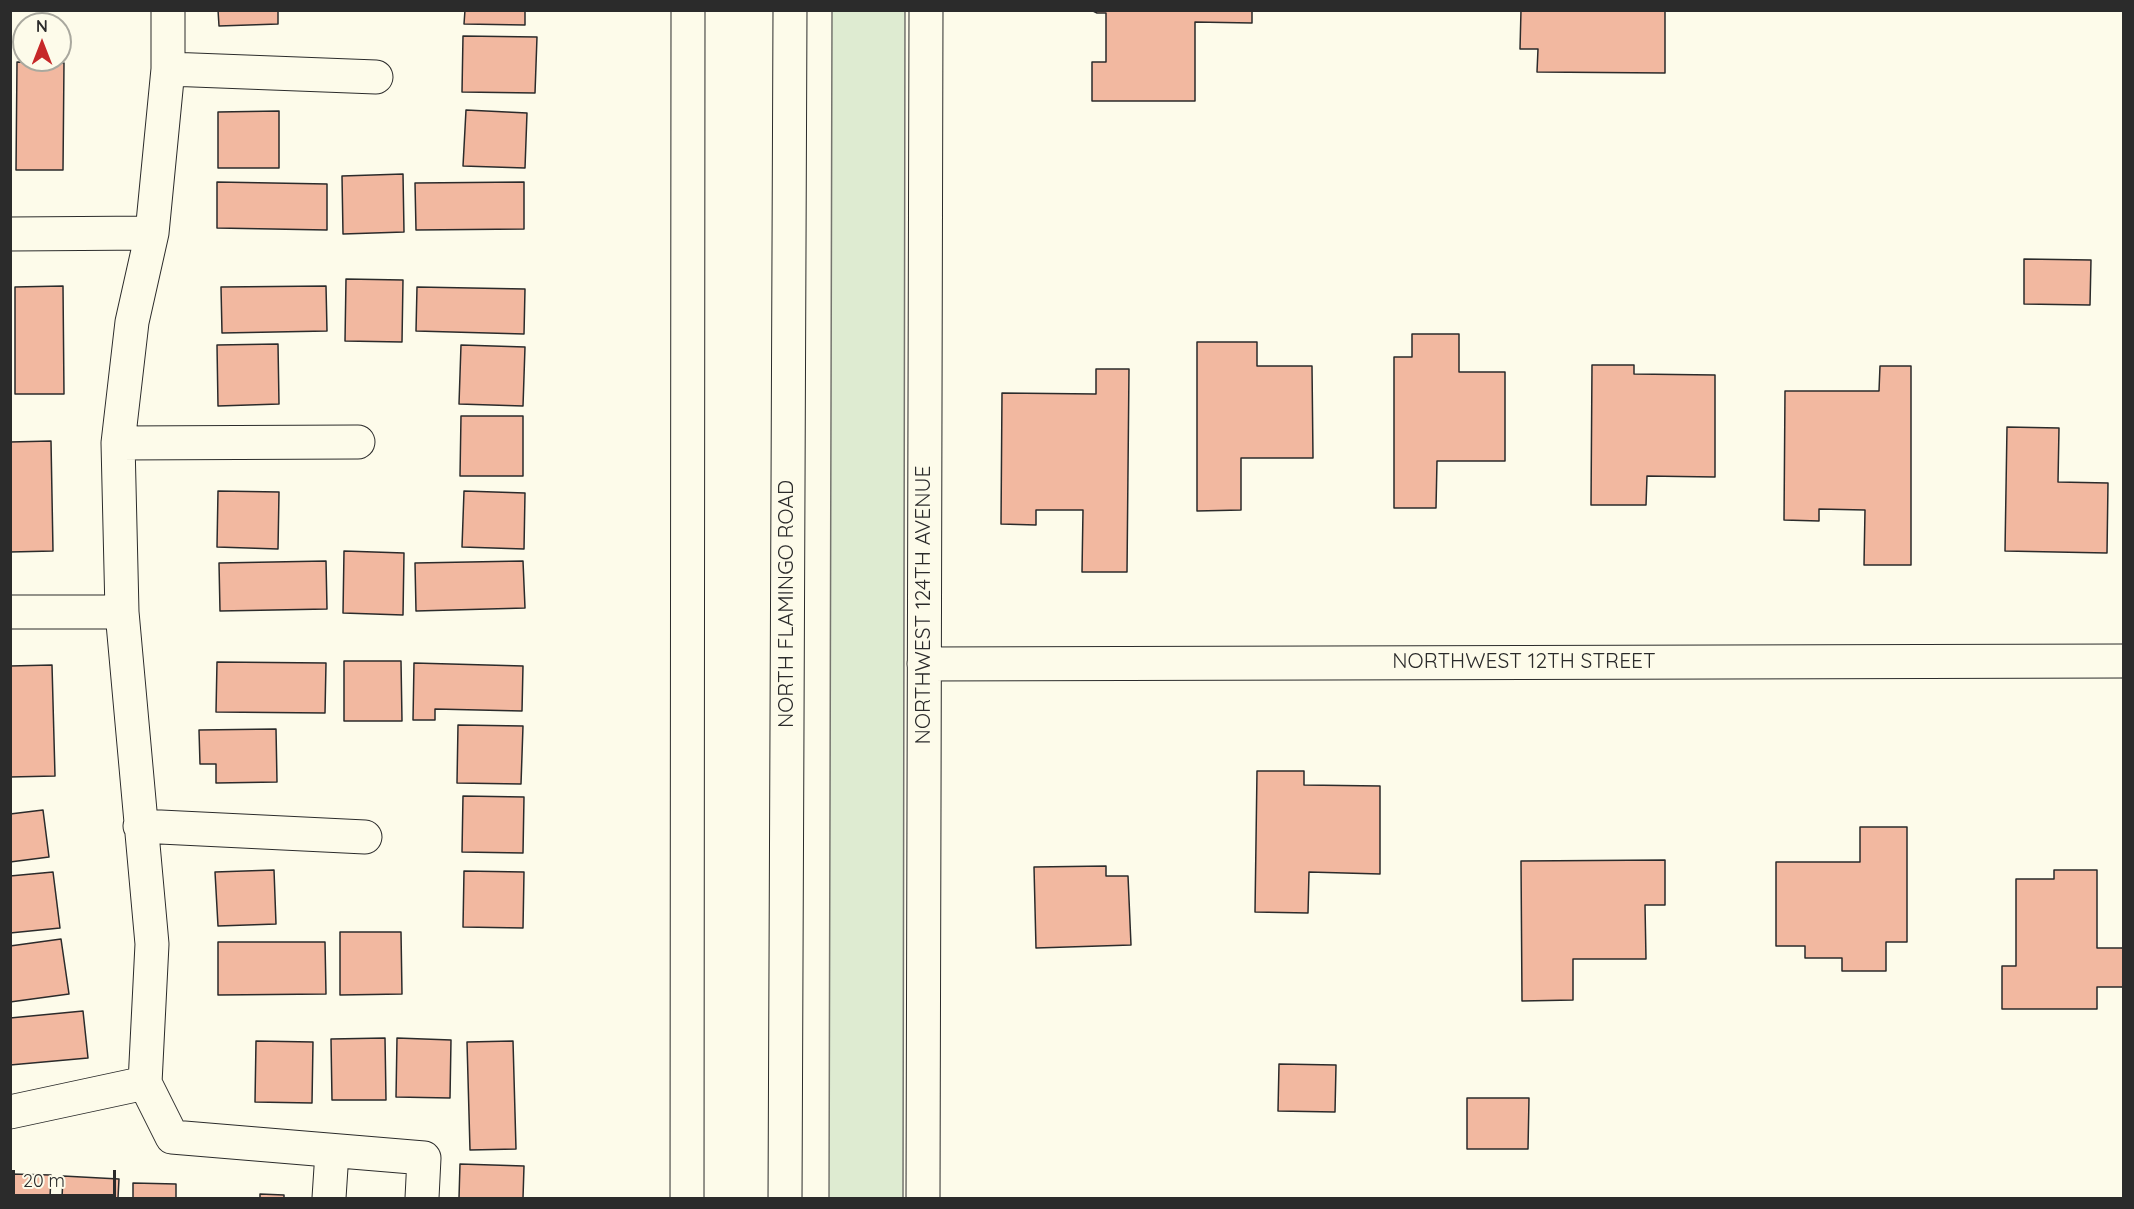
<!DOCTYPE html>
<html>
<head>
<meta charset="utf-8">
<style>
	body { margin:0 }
	#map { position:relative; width:2134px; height:1209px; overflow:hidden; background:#fdfbea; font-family:Quicksand,sans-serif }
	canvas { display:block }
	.frame { position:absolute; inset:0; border:12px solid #2b2b2b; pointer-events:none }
	.north { position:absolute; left:12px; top:12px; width:60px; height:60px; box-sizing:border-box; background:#fdfbea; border:2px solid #a9a89e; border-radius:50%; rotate:0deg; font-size:16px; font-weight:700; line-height:24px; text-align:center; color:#2b2b2b }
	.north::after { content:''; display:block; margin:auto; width:21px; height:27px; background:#c62828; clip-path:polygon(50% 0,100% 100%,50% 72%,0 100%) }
	.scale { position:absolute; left:12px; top:1170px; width:104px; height:27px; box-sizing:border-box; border:3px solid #2b2b2b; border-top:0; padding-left:8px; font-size:18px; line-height:21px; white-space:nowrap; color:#2b2b2b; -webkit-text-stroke:4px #fdfbea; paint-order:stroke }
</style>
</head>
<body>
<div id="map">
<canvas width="2134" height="1209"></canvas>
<div class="frame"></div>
<div class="north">N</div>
<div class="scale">20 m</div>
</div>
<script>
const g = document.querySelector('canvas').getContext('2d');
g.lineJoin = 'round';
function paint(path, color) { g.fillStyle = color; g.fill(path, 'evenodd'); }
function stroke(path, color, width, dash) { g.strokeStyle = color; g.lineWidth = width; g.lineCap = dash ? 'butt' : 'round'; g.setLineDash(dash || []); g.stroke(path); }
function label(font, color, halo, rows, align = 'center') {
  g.font = font + ' Quicksand,sans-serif'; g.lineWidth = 4.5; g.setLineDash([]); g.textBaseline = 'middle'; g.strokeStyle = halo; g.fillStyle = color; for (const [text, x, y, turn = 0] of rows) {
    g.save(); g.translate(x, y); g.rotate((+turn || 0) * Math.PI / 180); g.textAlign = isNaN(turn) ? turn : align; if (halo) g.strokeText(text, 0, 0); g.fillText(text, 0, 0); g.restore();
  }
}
const green = new Path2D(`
	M832 11H905L903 1198H829Z`);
paint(green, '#deebd1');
stroke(green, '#74746e', 1.5);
const building = new Path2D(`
	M218 10H278V24L219 26Z
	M465 10H525V25L464 24Z
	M1091 10H1252V23L1195 22V101H1092V62H1106V13H1097Z
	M1521 10H1665V73L1537 72 1538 49H1520Z
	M463 36 537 37 535 93 462 92Z
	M17 62 64 63 63 170H16Z
	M466 110 527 113 525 168 463 166Z
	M279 111V168H218V112Z
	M403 174 404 232 343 234 342 176Z
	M217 182 327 184V230L217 228Z
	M524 182V229L416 230 415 183Z
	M2024 259 2091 260 2090 305 2024 304Z
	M346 279 403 280 402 342 345 341Z
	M63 286 64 394H15V287Z
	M326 286 327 331 222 333 221 287Z
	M417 287 525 289 524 334 416 331Z
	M1412 334H1459V372H1505V461H1437L1436 508H1394V357H1412Z
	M1197 342H1257V366H1312L1313 458H1241V510L1197 511Z
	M278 344 279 404 218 406 217 345Z
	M461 345 525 347 523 406 459 404Z
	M1592 365H1634V374L1715 375V477L1647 476 1646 505H1591Z
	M1880 366H1911V565H1864L1865 510 1819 509V521L1784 520 1785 391H1879Z
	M1096 369H1129L1127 572H1082L1083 510H1036V525L1001 524 1002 393 1096 394Z
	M461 416H523V476H460Z
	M2007 427 2059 428 2058 482 2108 483 2107 553 2005 551Z
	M51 441 53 551 10 552V442Z
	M218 491 279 492 278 549 217 547Z
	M464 491 525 493 524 549 462 547Z
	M344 551 404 553 403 615 343 613Z
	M326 561 327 609 220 611 219 563Z
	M523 561 525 608 416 611 415 563Z
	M344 661H401L402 721H344Z
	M217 662 326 663 325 713 216 712Z
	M414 663 523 666 522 711 435 709V720H413Z
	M52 665 55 776 10 777V666Z
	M458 725 523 726 521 784 457 783Z
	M276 729 277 782 216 783V764H200L199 730Z
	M1257 771H1304V785L1380 786V874L1309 872 1308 913 1255 912Z
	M463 796 524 797 523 853 462 852Z
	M43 810 49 857 10 862V814Z
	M1860 827H1907V942H1886V971H1842V958H1805V946H1776V862H1860Z
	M1665 860V905H1645L1646 959H1573V1000L1522 1001 1521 861Z
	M1106 866V876H1128L1131 945 1036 948 1034 867Z
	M274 870 276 924 218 926 215 872Z
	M2054 870H2097V948H2124V987H2097V1009H2002V966H2016V879H2054Z
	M464 871 524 872 523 928 463 927Z
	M53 872 60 928 10 933V876Z
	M340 932H401L402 994 340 995Z
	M61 939 69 994 10 1002V946Z
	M218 942H325L326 994 218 995Z
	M83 1011 88 1058 10 1065V1018Z
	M385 1038 386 1100H332L331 1039Z
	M397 1038 451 1040 450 1098 396 1097Z
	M256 1041 313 1042 312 1103 255 1102Z
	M513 1041 516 1149 470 1150 467 1042Z
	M1279 1064 1336 1065 1335 1112 1278 1111Z
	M1467 1098H1529L1528 1149H1467Z
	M460 1164 524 1166 523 1198H459Z
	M10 1174 51 1175 50 1198H10Z
	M63 1176 119 1179 118 1198H62Z
	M133 1183 176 1184V1198H133Z
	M260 1194 284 1195V1198H260Z`);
paint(building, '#f2b8a0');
stroke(building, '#2b2b2b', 1.5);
const minor = new Path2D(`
	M168 69 376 77
	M10 234 152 233
	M118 443 358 442
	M10 612H122
	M924 664 2124 661
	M140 826 365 837
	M145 1083 172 1137 424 1158 422 1198
	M10 1112 145 1083 152 944 122 612 118 443 132 322 152 233 168 69V10
	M329 1198 332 1152
	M923 1198 926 10`);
const highway = new Path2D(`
	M687 1198 688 10
	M785 1198 790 10`);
stroke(minor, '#2b2b2b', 35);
stroke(highway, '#2b2b2b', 35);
stroke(minor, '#fdfbea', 33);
stroke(highway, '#fdfbea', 33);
label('21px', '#2b2b2b', '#fdfbea', [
	["NORTH FLAMINGO ROAD",787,604,-90],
	["NORTHWEST 124TH AVENUE",924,605,-90],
	["NORTHWEST 12TH STREET",1524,662]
]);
</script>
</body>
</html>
